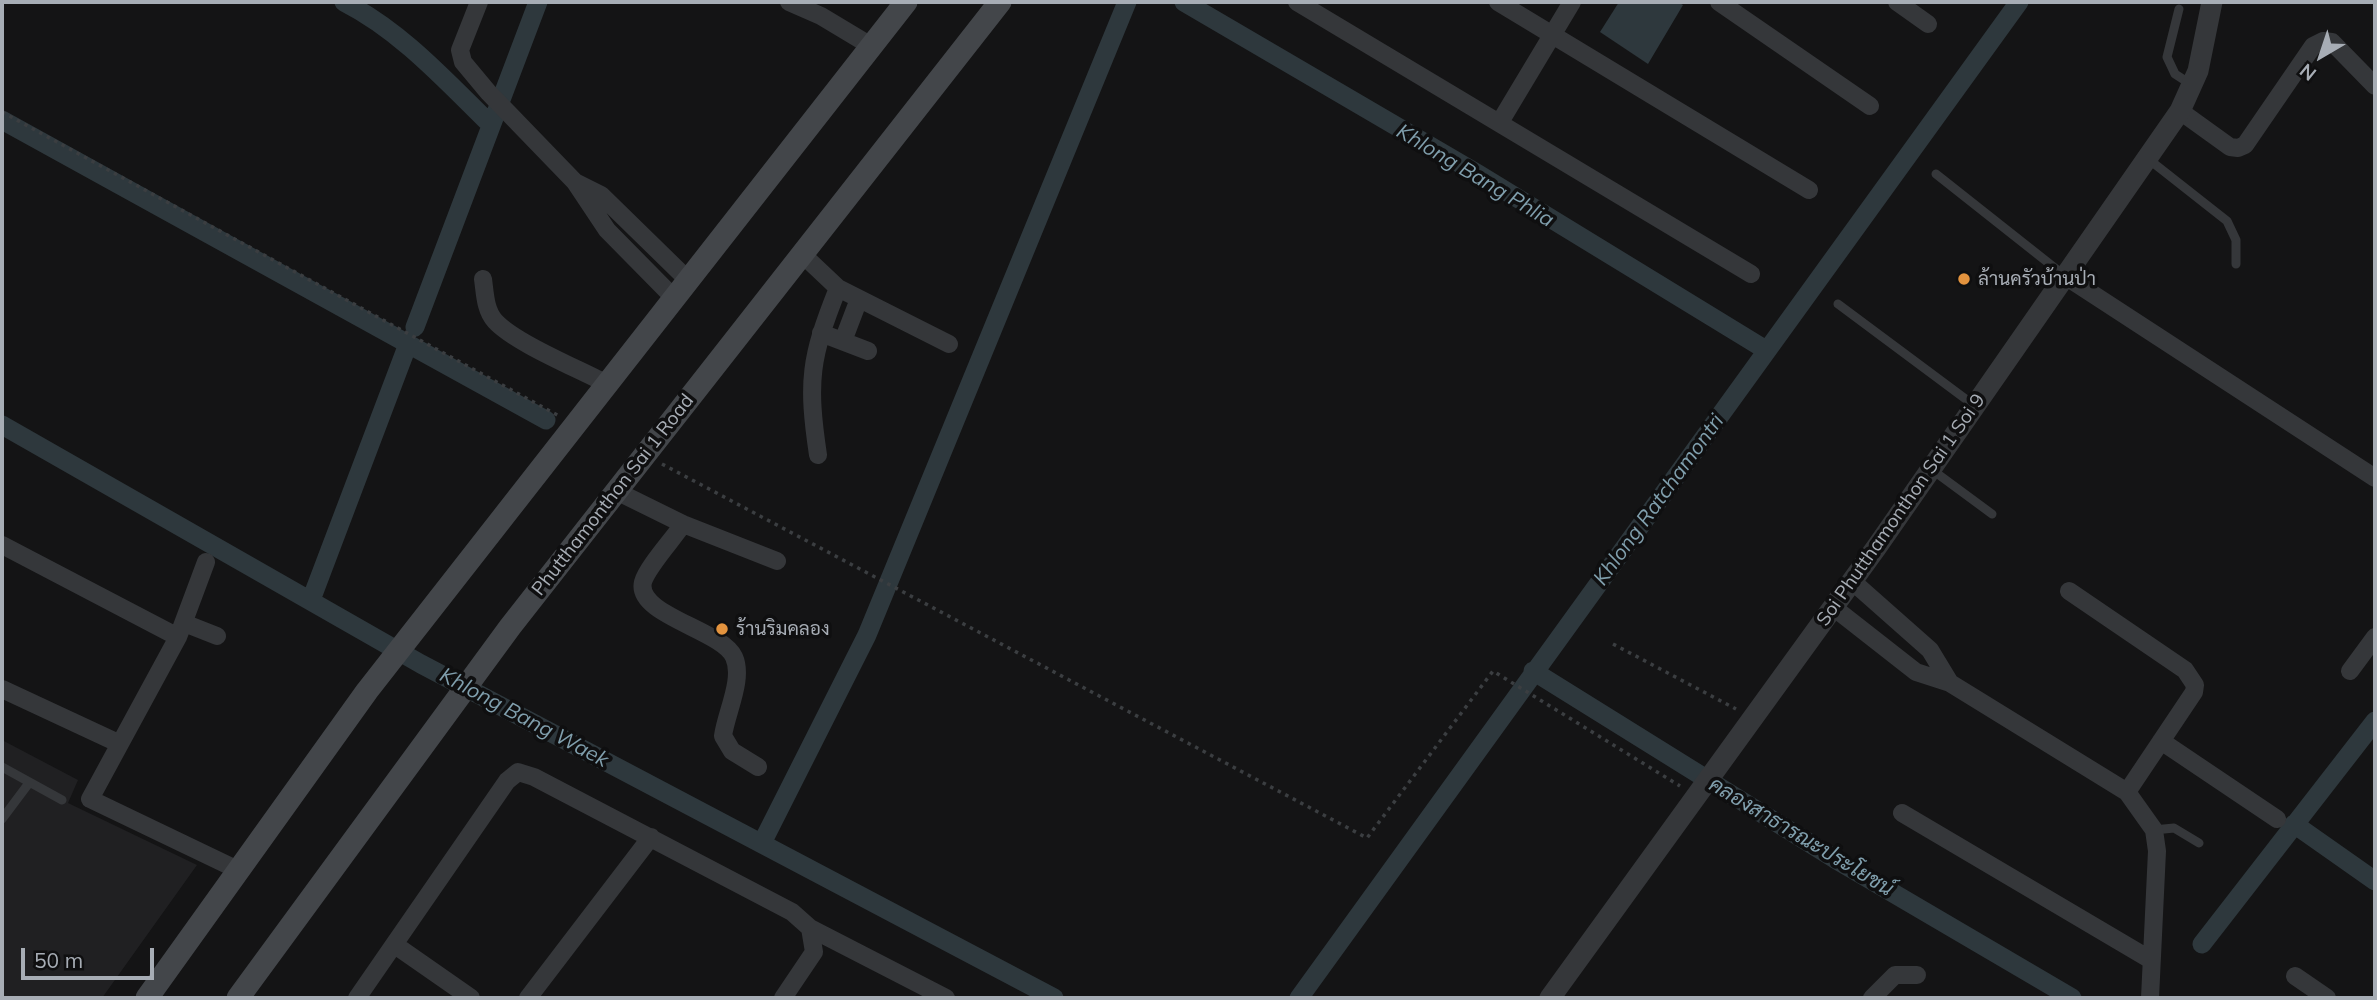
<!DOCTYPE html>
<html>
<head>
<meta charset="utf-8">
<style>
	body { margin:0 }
	#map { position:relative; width:2377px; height:1000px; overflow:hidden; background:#141415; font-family:Mulish,sans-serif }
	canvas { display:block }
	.frame { position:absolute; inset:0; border:4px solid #a7adb5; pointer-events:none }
	.north { position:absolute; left:2286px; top:21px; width:70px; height:70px; -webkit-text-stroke:5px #0f0f10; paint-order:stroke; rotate:219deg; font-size:19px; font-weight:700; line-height:28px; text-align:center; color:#a7adb5 }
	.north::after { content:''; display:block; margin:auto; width:24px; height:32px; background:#a7adb5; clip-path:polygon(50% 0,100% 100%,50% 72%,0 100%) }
	.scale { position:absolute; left:21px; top:948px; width:133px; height:32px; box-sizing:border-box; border:4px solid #a7adb5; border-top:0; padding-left:9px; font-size:21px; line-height:24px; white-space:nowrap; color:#a7adb5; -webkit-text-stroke:5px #0f0f10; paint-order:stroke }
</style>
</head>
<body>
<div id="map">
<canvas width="2377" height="1000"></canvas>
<div class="frame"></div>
<div class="north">N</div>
<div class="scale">50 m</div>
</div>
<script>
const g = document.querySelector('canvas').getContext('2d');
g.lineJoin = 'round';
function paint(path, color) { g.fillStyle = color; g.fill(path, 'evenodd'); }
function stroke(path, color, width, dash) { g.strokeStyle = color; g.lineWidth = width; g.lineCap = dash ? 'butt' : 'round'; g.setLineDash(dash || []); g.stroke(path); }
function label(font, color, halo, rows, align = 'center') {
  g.font = font + ' Mulish,Sarabun,sans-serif'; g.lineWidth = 7; g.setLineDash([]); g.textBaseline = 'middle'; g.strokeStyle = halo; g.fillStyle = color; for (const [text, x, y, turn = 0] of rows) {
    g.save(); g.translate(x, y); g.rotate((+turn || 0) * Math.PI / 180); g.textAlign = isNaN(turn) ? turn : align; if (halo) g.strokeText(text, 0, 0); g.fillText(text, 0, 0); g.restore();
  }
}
paint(new Path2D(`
	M2 740 78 780 68 803 197 865 102 998H2Z`), '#202022');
paint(new Path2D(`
	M1619 2H1678L1683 5 1648 64 1600 32Z`), '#2e383d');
stroke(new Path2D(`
	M344 2C401 31 445 80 491 125
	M1184 2 1478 174 1766 350
	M2 120 546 420
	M415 327 538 2
	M2 425 421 664 1054 998
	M311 600 408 344
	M1533 671 1835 859 2072 998
	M2294 824 2375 881
	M762 843 867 635 1127 2
	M2202 944 2375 721
	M1299 998 2019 2`), '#2e383d', 19);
stroke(new Path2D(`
	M2 112 559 416
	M662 464 1367 838 1493 671 1680 786
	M1613 644 1736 709`), '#3b3e41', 3.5, [3.5, 5]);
stroke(new Path2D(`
	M2179 9 2167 57 2175 74 2192 85
	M2147 158 2227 221 2236 240V264
	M1936 174 2065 276
	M1838 304 1975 406
	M1931 469 1992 514
	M2 767 62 800
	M2 819 29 783
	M2154 830 2174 828 2199 843`), '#35373a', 9);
stroke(new Path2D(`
	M479 2 460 50 463 62 488 92 575 182 607 230 674 298
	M789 2 821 16 871 46
	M1297 2 1751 274
	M1498 2 1809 190
	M1719 2 1870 106
	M1897 2 1928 24
	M2180 111 2230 147 2238 148 2245 145 2313 46 2323 41 2332 42 2375 86
	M1500 122 1572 2
	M575 182 601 195 688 280
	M802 254 838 288C810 358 807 381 818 455
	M2065 276 2375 478
	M483 279C485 293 485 310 495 321 515 343 579 369 607 384
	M838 288 949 344
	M821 333 868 351
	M843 341 859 299
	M616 491 683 524 777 561
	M683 524C674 538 647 567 643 582 635 615 722 630 734 657 744 679 726 713 723 736L732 751 758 767
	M2 545 178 637
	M206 562 178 637 90 799 238 870
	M1852 581 1930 650 1950 683
	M2069 591 2185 670 2195 685 2194 692 2127 792
	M1833 607 1916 672 1950 683 2127 792 2154 830 2157 851 2150 998
	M184 623 217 636
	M2350 671 2375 637
	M2 689 118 743
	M2161 741 2277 819
	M1902 813 2151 960
	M395 945 471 998
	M2295 976 2327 998
	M357 998 507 781 518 772 534 777 792 912 810 928 946 998
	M528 998 651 837
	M783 998 814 952 810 928
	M1872 998 1895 975H1917`), '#35373a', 18);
stroke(new Path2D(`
	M1550 998 1876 548 2180 111 2198 71 2212 2`), '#35373a', 21);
stroke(new Path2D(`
	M147 998 367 691 906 2
	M238 998 510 627 1000 2`), '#43464a', 23);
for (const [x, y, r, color] of [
	[1964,279,7,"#e3933e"],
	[722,629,7,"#e3933e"]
]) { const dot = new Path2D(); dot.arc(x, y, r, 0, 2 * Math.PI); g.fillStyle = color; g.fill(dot); stroke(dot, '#0f0f10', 2.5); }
label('19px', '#a7adb5', '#0f0f10', [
	["ล้านครัวบ้านป่า",1978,279],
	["ร้านริมคลอง",736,629]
], 'left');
label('19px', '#a7adb5', '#0f0f10', [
	["Phutthamonthon Sai 1 Road",613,495,-52],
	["Soi Phutthamonthon Sai 1 Soi 9",1901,510,-55]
]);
label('italic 21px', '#809fad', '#0f0f10', [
	["Khlong Bang Phlia",1475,176,31],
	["Khlong Ratchamontri",1659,500,-54],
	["Khlong Bang Waek",524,718,28],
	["คลองสาธารณะประโยชน์",1801,837,31]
]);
</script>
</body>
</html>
